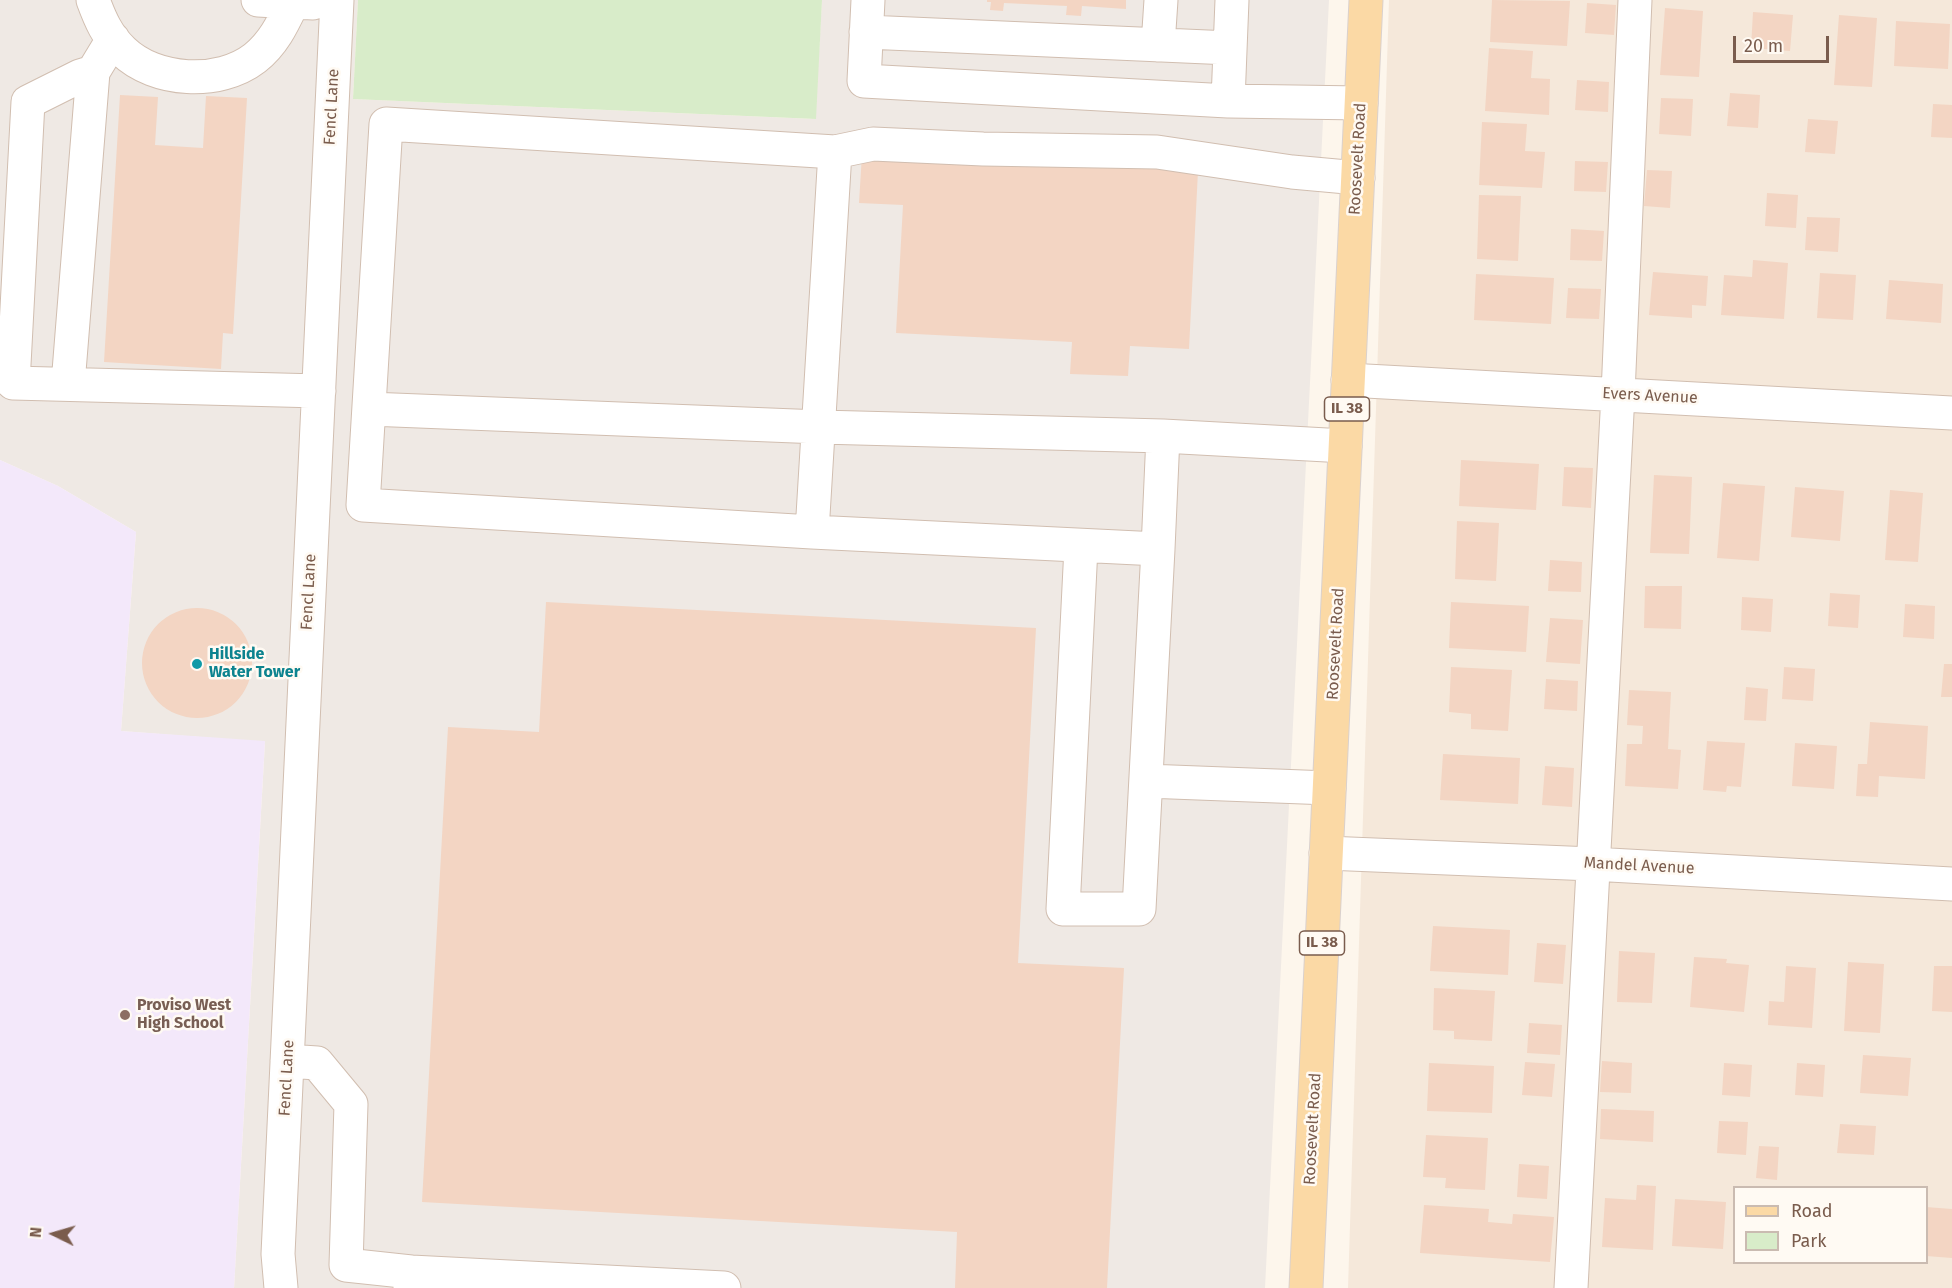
<!DOCTYPE html>
<html>
<head>
<meta charset="utf-8">
<style>
	body { margin:0 }
	#map { position:relative; width:1952px; height:1288px; overflow:hidden; background:#fdf6ec; font-family:"Fira Sans",sans-serif }
	canvas { display:block }
	.legend { position:absolute; left:1733px; top:1186px; width:195px; height:78px; box-sizing:border-box; background:#fffaf3; border:2px solid #cabbb1; margin:0; padding:8px 10px; list-style:none; font-size:18px; color:#7a5c4d }
	.legend li { display:flex; align-items:center; gap:12px; height:30px }
	.legend b { width:30px; border:2px solid #cabbb1 }
	.north { position:absolute; left:24px; top:1204px; width:60px; height:60px; -webkit-text-stroke:4px #fffaf3; paint-order:stroke; rotate:275deg; font-size:16px; font-weight:700; line-height:24px; text-align:center; color:#7a5c4d }
	.north::after { content:''; display:block; margin:auto; width:21px; height:27px; background:#7a5c4d; clip-path:polygon(50% 0,100% 100%,50% 72%,0 100%) }
	.scale { position:absolute; left:1733px; top:36px; width:96px; height:27px; box-sizing:border-box; border:3px solid #7a5c4d; border-top:0; padding-left:8px; font-size:18px; line-height:21px; white-space:nowrap; color:#7a5c4d; -webkit-text-stroke:4px #fffaf3; paint-order:stroke }
</style>
</head>
<body>
<div id="map">
<canvas width="1952" height="1288"></canvas>
<ul class="legend">
<li><b style="height:8px;background:#fbd9a5"></b>Road</li>
<li><b style="height:16px;background:#d8ecc9"></b>Park</li>
</ul>
<div class="north">N</div>
<div class="scale">20 m</div>
</div>
<script>
const g = document.querySelector('canvas').getContext('2d');
g.lineJoin = 'round';
function paint(path, color) { g.fillStyle = color; g.fill(path, 'evenodd'); }
function stroke(path, color, width, dash) { g.strokeStyle = color; g.lineWidth = width; g.lineCap = dash ? 'butt' : 'round'; g.setLineDash(dash || []); g.stroke(path); }
function label(font, color, halo, rows, align = 'center') {
  g.font = font + ' "Fira Sans",sans-serif'; g.lineWidth = 5; g.setLineDash([]); g.textBaseline = 'middle'; g.strokeStyle = halo; g.fillStyle = color; for (const [text, x, y, turn = 0] of rows) {
    g.save(); g.translate(x, y); g.rotate((+turn || 0) * Math.PI / 180); g.textAlign = isNaN(turn) ? turn : align; if (halo) g.strokeText(text, 0, 0); g.fillText(text, 0, 0); g.restore();
  }
}
paint(new Path2D(`
	M1389 0H1952V1288H1348ZM1734 1188H1926V1262H1734Z`), '#f5e8da');
paint(new Path2D(`
	M0 0H358L353 99 815 119 822 0H1329L1265 1288H234L265 742 121 731 136 532 58 486 0 460Z`), '#efe9e4');
paint(new Path2D(`
	M0 460 58 486 136 532 121 731 265 741 234 1288H0Z`), '#f3e8fa');
paint(new Path2D(`
	M358 0H822L816 119 353 99Z`), '#d8ecc9');
paint(new Path2D(`
	M987 0H1126V9L1082 6 1081 16 1066 15 1067 6 1004 3 1003 11 990 10 991 2H987Z
	M1492 0 1570 1 1567 46 1490 42Z
	M1587 3 1616 5 1614 35 1585 33Z
	M1665 8 1703 11 1699 77 1660 75Z
	M1753 12 1793 15 1790 51 1751 48Z
	M1839 15 1877 18 1872 87 1834 85Z
	M1896 21 1950 24 1948 69 1894 66Z
	M1489 48 1533 51 1531 78 1550 79 1549 115 1485 111Z
	M1577 80 1609 82 1608 112 1575 110Z
	M1730 93 1760 95 1758 128 1727 126Z
	M120 95 158 97 155 145 203 148 206 96 247 98 233 334 223 333 221 369 104 362Z
	M1661 98 1693 99 1691 136 1659 134Z
	M1933 104 1952 105V138L1931 137Z
	M1808 119 1838 121 1835 154 1805 152Z
	M1482 122 1527 124 1525 151 1545 152 1542 188 1479 185Z
	M862 154 1198 171 1189 349 1130 346 1128 376 1070 374 1072 342 896 333 903 205 859 203Z
	M1575 161 1608 162 1606 192 1574 191Z
	M1647 170 1672 171 1670 208 1644 206Z
	M1767 193 1798 195 1796 228 1765 226Z
	M1479 195 1521 196 1518 261 1477 259Z
	M1807 217 1840 218 1838 252 1805 250Z
	M1571 229 1604 231 1602 261 1570 260Z
	M1753 260 1788 263 1784 319 1721 315 1724 275 1752 277Z
	M1653 272 1708 276 1706 306 1692 305V318L1649 315Z
	M1820 273 1856 275 1853 320 1817 318Z
	M1476 274 1554 278 1551 324 1474 320Z
	M1889 280 1943 284 1941 323 1886 319Z
	M1568 288 1601 289 1599 319 1566 318Z
	M1461 460 1539 464 1536 510 1459 506Z
	M1564 467 1593 468 1591 508 1562 506Z
	M1654 475 1692 477 1689 554 1650 553Z
	M1723 483 1765 486 1759 561 1717 558Z
	M1795 487 1844 491 1840 541 1791 537Z
	M1890 490 1923 493 1918 562 1885 560Z
	M1457 521 1499 523 1496 581 1455 579Z
	M1550 560 1582 562 1581 592 1548 591Z
	M1645 586H1682L1681 629 1644 628Z
	M1830 593 1860 595 1858 628 1828 626Z
	M1742 597 1773 599 1771 632 1741 630Z
	M546 602 1036 628 1018 963 1124 968 1107 1288H955L957 1232 422 1202 448 727 539 732Z
	M1451 602 1529 606 1526 652 1449 648Z
	M1905 604 1935 606 1934 639 1903 637Z
	M142 663a55 55 0 1 1 110 0a55 55 0 1 1-110 0Z
	M1550 618 1583 620 1580 664 1546 662Z
	M1944 664H1952V697H1941Z
	M1451 667 1512 670 1508 731 1471 729V714L1449 712Z
	M1784 667 1815 669 1813 701 1782 699Z
	M1546 679 1578 681 1577 711 1544 709Z
	M1746 687 1768 689 1766 721 1744 720Z
	M1629 690 1671 692 1668 749 1681 750 1678 789 1625 786 1627 744H1642L1643 726 1627 725Z
	M1870 722 1928 726 1925 779 1879 776 1878 797 1856 796 1858 764H1867Z
	M1707 741 1745 743 1741 787 1727 786 1726 792 1703 790Z
	M1795 743 1837 746 1834 789 1792 786Z
	M1443 754 1520 758 1518 804 1440 800Z
	M1545 766 1574 768 1572 807 1542 805Z
	M1433 926 1510 930 1508 975 1430 971Z
	M1537 943 1566 945 1563 984 1534 982Z
	M1619 951 1655 953 1652 1003 1617 1002Z
	M1694 957 1727 959 1726 963 1749 965 1744 1012 1690 1007Z
	M1848 962 1884 964 1880 1033 1844 1031Z
	M1786 966 1816 968 1812 1028 1768 1025 1769 1001 1784 1002Z
	M1934 966H1952V1012L1932 1011Z
	M1434 988 1495 991 1492 1041 1454 1039V1031L1433 1030Z
	M1529 1023 1562 1025 1560 1055 1527 1053Z
	M1863 1055 1911 1058 1908 1096 1860 1093Z
	M1602 1061 1632 1063 1631 1093 1600 1092Z
	M1525 1062 1555 1064 1552 1097 1522 1095Z
	M1429 1063 1494 1066 1492 1113 1427 1111Z
	M1724 1063 1752 1065 1750 1097 1722 1095Z
	M1797 1063 1825 1065 1823 1097 1795 1095Z
	M1601 1109 1654 1111 1653 1142 1600 1139Z
	M1719 1121 1748 1122 1746 1155 1717 1153Z
	M1840 1124 1876 1126 1874 1155 1837 1153Z
	M1426 1135 1488 1138 1485 1190 1445 1188 1446 1178 1423 1177Z
	M1759 1146 1779 1147 1777 1180 1756 1178Z
	M1519 1164 1549 1166 1547 1199 1517 1197Z
	M1637 1185 1656 1186 1653 1250 1602 1247 1605 1198 1636 1200Z
	M1675 1199 1726 1202 1723 1249 1672 1246Z
	M1424 1205 1489 1209 1488 1222 1512 1224 1513 1214 1554 1217 1550 1262 1420 1253Z
	M1926 1207 1952 1209V1258L1926 1256Z`), '#f3d5c3');
const minor = new Path2D(`
	M93 0C100 19 107 36 123 51 155 82 219 86 255 58 274 43 283 23 293 2
	M258 0 313 3
	M868 0 864 81 1228 101
	M1232 0 1228 101 1361 103
	M866 32 1230 48
	M113 39 93 72 80 76 28 102 13 383 319 391
	M1158 45 1161 0
	M835 152 873 144 983 149 1157 152 1292 172 1358 178
	M1348 380 1952 413
	M68 384 93 72
	M369 409 820 427 1163 436 1345 446
	M812 532 835 152 386 124 363 505 812 532 1158 549 1163 436
	M1081 547 1063 909H1139L1158 549
	M1146 781 1329 788
	M1326 853 1592 864 1952 884
	M287 1061 317 1063 351 1104 346 1265 411 1272
	M281 1288 278 1254 337 0
	M410 1288 411 1272 724 1288
	M1571 1288 1618 394 1635 0`);
const major = new Path2D(`
	M1306 1288 1366 0`);
stroke(minor, '#d1beb0', 35);
stroke(major, '#dad1cd', 35);
stroke(minor, '#fff', 33);
stroke(major, '#fbd9a5', 33);
for (const [x, y, r, color] of [
	[197,664,6,"#0f9aa8"],
	[125,1015,6,"#8d6e63"]
]) { const dot = new Path2D(); dot.arc(x, y, r, 0, 2 * Math.PI); g.fillStyle = color; g.fill(dot); stroke(dot, '#fffaf3', 2); }
for (const [x, y, w] of [
	[1347,409,45],
	[1322,943,45]
]) { const box = new Path2D(); box.roundRect(x - w / 2, y - 12, w, 24, 4.5); g.fillStyle = '#fffaf3'; g.fill(box); stroke(box, '#7a5c4d', 1.5); }
label('bold 15px', '#7a5c4d', null, [
	["IL 38",1347,409],
	["IL 38",1322,943]
]);
label('16px', '#7a5c4d', '#fffaf3', [
	["Fencl Lane",332,107,-87],
	["Roosevelt Road",1358,159,-87],
	["Evers Avenue",1650,396,3],
	["Fencl Lane",309,592,-87],
	["Roosevelt Road",1336,644,-87],
	["Mandel Avenue",1639,866,3],
	["Fencl Lane",287,1078,-87],
	["Roosevelt Road",1313,1129,-87]
]);
label('bold 16px', '#0d838f', '#fffaf3', [
	["Hillside",209,655],
	["Water Tower",209,673]
], 'left');
label('bold 16px', '#785e54', '#fffaf3', [
	["Proviso West",137,1006],
	["High School",137,1024]
], 'left');
</script>
</body>
</html>
